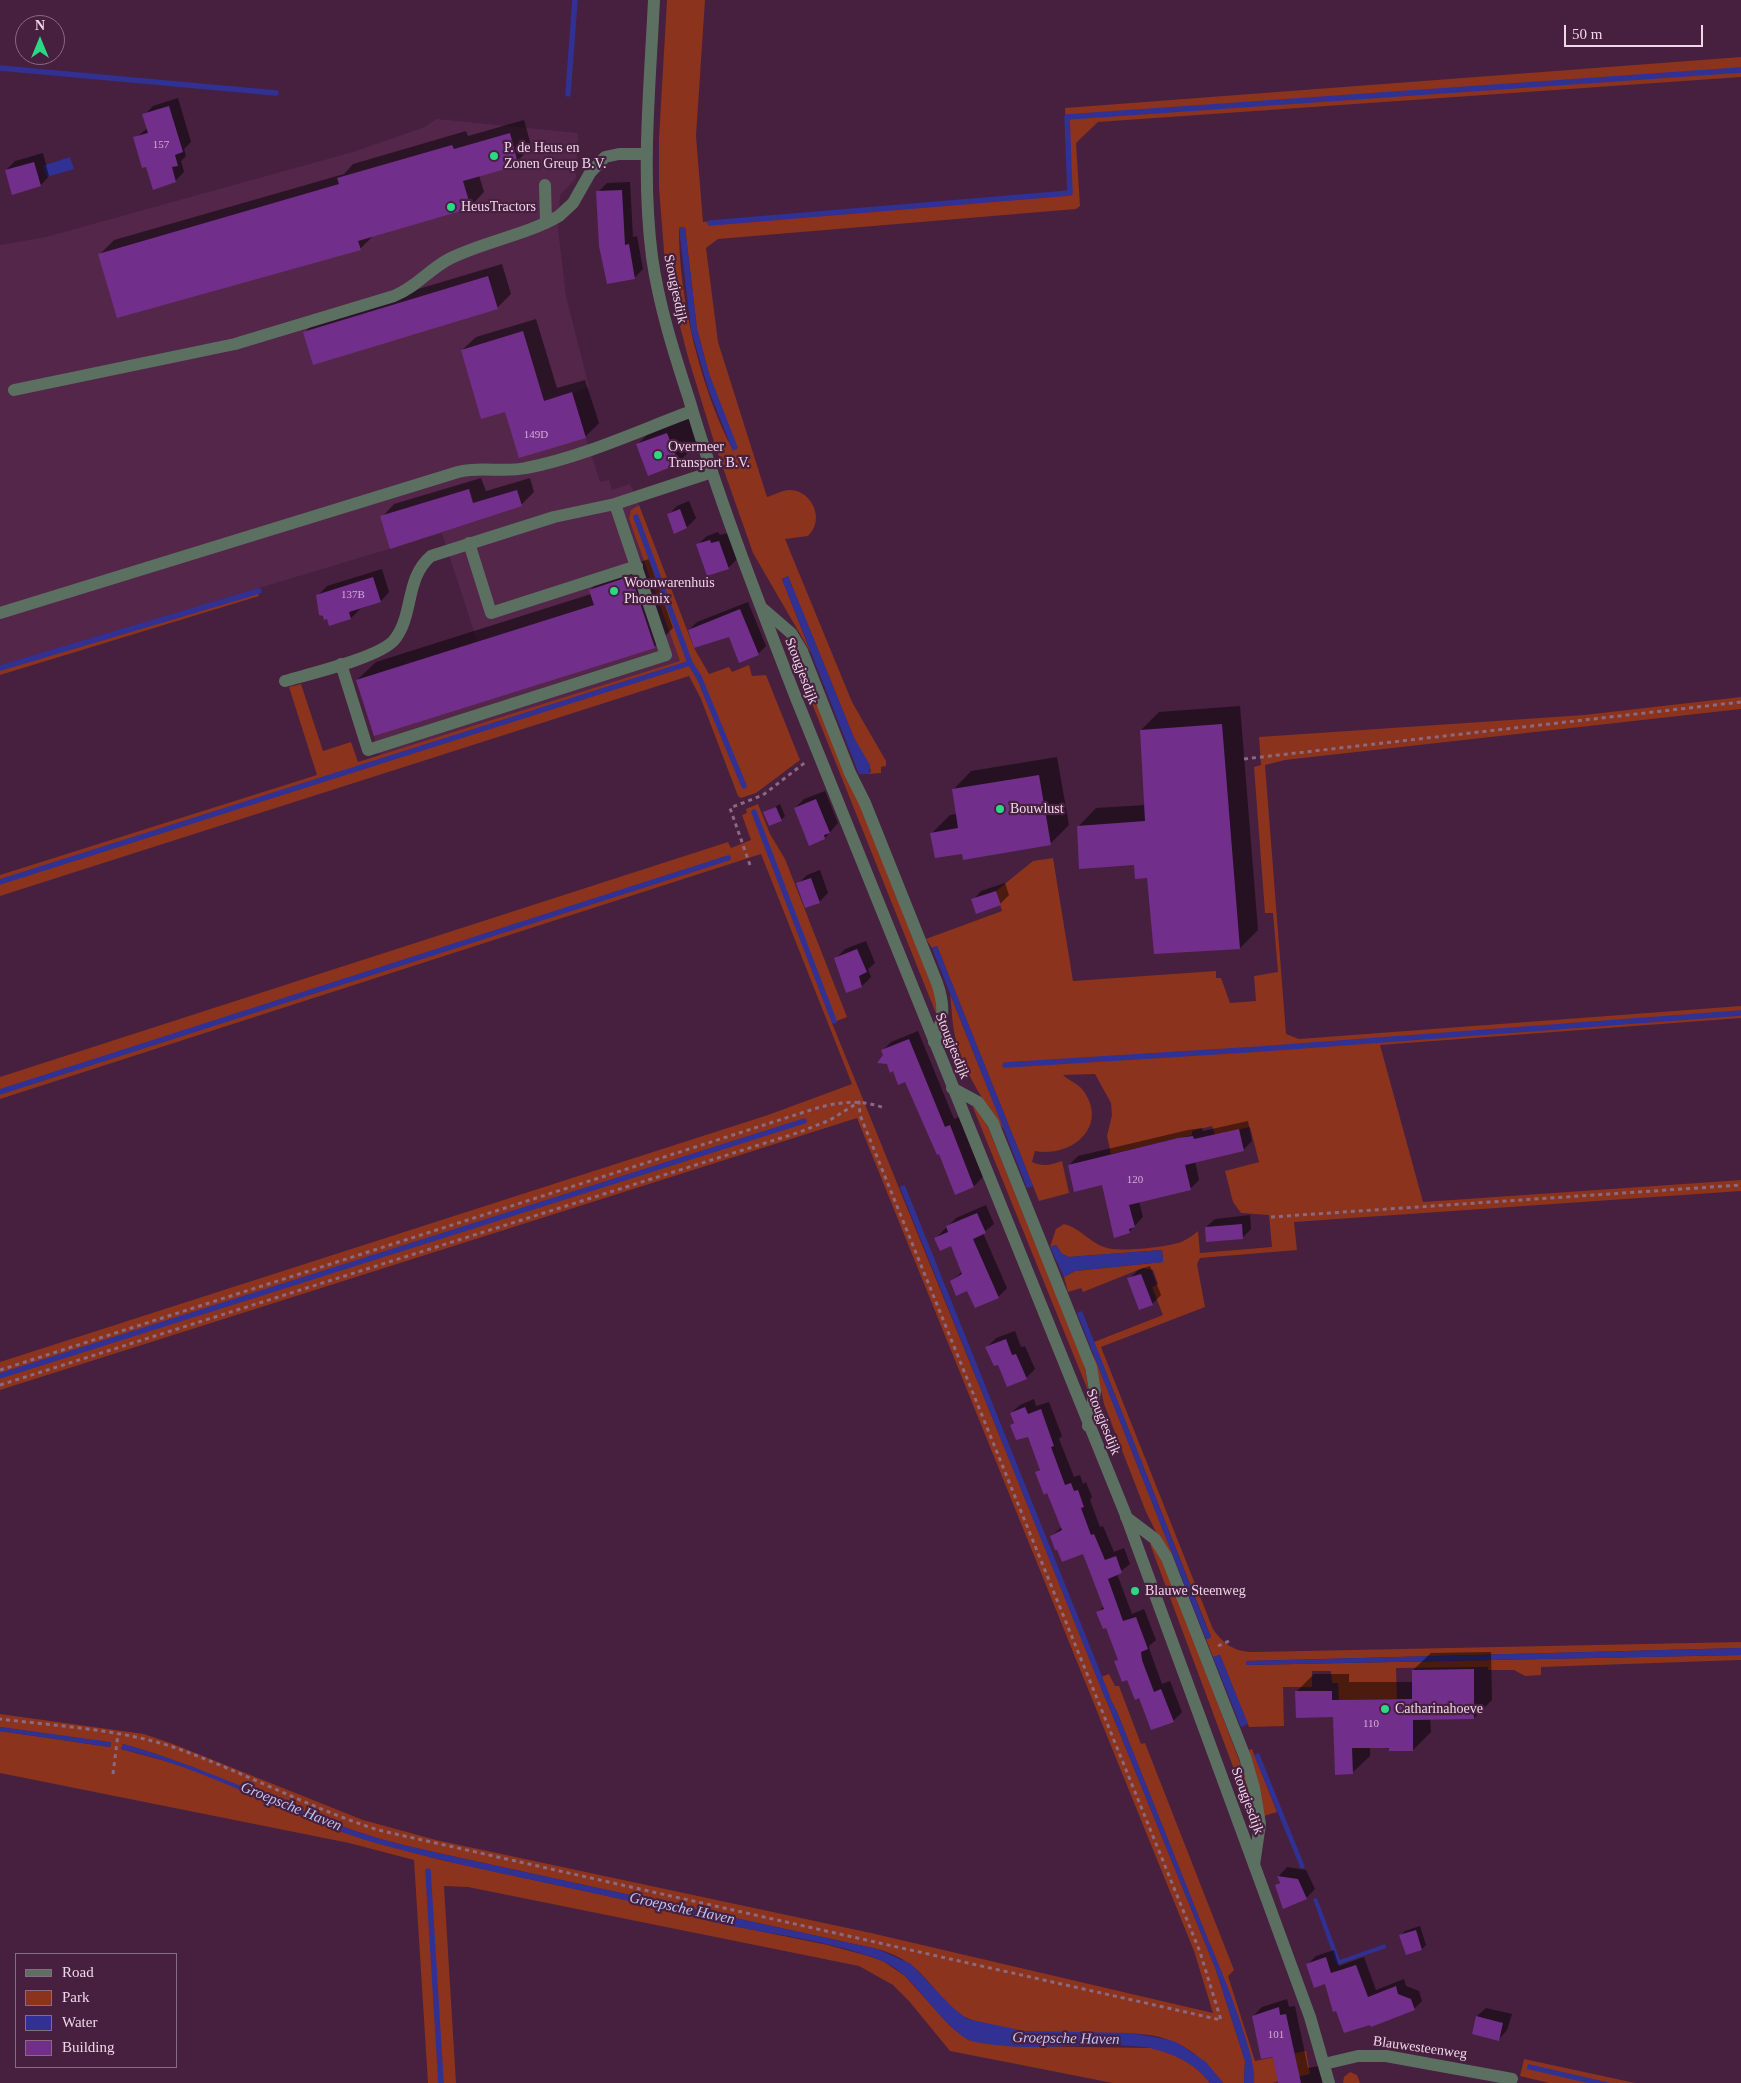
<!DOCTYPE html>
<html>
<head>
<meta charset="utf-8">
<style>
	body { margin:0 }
	#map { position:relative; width:1741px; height:2083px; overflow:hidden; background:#46203e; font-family:"Times New Roman",serif }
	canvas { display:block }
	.legend { position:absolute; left:15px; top:1953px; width:162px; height:115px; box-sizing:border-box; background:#46203e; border:1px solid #8a6982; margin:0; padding:6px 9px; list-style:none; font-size:15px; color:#f0d6e9 }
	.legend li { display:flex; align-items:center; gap:10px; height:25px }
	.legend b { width:25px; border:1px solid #8a6982 }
	.north { position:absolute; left:15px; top:15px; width:50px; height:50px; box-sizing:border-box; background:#46203e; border:1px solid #8a6982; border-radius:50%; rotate:0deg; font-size:14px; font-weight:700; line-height:20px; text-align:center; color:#f0d6e9 }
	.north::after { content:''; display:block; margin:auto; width:18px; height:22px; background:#2bd884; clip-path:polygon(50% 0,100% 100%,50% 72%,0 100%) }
	.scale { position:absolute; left:1564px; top:25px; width:139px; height:22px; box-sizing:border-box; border:2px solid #f0d6e9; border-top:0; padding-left:6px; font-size:15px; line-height:18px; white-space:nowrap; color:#f0d6e9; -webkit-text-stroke:4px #46203e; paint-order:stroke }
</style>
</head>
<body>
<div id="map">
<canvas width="1741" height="2083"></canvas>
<ul class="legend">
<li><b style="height:6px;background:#5c7062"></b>Road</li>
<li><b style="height:14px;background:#8b331c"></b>Park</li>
<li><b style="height:14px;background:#313193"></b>Water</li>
<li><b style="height:14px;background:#722e8b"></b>Building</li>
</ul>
<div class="north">N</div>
<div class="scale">50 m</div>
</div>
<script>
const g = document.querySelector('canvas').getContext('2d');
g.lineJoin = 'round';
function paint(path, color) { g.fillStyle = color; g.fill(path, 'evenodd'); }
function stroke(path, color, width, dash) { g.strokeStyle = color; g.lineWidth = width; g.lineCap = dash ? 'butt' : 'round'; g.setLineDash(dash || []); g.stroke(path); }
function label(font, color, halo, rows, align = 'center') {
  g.font = font + ' "Times New Roman",serif'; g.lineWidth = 4.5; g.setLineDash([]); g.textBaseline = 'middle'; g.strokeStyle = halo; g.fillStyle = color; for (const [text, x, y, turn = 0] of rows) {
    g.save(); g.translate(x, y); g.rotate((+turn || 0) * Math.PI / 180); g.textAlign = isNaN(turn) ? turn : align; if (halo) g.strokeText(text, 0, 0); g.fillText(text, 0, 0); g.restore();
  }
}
paint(new Path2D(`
	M436 119 578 133 576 178 560 195 558 230 566 296 589 387 572 393 600 482 609 480 612 490 630 484 639 505 629 519 681 661 380 756 356 680 477 641 442 533 0 666V245L46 237 353 152 425 127Z`), '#54274a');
paint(new Path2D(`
	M667 0H705L696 136 703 222 1068 192 1065 108 1741 57V77L1098 122 1076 143 1080 206 1076 209 718 239 706 248 718 342 767 497C774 495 782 490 790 490 813 491 825 520 808 536L785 539 852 702 886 761V766L881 767V773L869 774 871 771C867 758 860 750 854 738L788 576 782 579 811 653 753 553 715 445 688 357 671 292 664 251 659 188V138ZM679 227H685L697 329 709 374 737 448 733 450C701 391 678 295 679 227Z
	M639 505 694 648 709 674 729 667 732 672 749 665 752 676 766 675 800 760 756 793 741 798 738 796 701 699 689 676 0 896V875L317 775 289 687 301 684 323 751 351 742 358 762 680 661 629 519 631 510Z
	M256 589 259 596 0 675V666Z
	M789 646 797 655 859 801 931 983 937 1001V1016Z
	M1741 697V709L1285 760 1265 765 1286 1034 1299 1039 1741 1006V1018L1380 1045 1423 1202 1741 1180V1191L1294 1222 1297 1250 1200 1258 1197 1264 1205 1307 1101 1347 1213 1629C1224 1645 1235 1652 1255 1652L1741 1642V1648L1246 1661V1665L1741 1655V1660L1541 1667V1675L1525 1676 1514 1670H1488V1667L1396 1668 1397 1699 1339 1700 1338 1683H1332L1331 1671H1312V1687H1283L1284 1726 1249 1727 1220 1655 1213 1657 1206 1639 1211 1637 1094 1342 1163 1315 1152 1287 1158 1284 1153 1270 1143 1268 1083 1292 1081 1288 1068 1292 1064 1277 1075 1271 1163 1262 1162 1250 1069 1257 1062 1254 1056 1245 1050 1247 1056 1229 1064 1224C1079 1227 1089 1242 1104 1247 1118 1253 1167 1247 1181 1242 1188 1239 1192 1236 1198 1231L1200 1253 1272 1247 1269 1215 1241 1213 1233 1202 1225 1171 1259 1162 1250 1127 1215 1135 1212 1126 1192 1131V1135L1111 1154 1107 1136 1112 1115 1111 1103 1095 1074 1063 1075C1068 1080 1077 1083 1082 1089 1110 1124 1074 1158 1035 1151L1032 1162C1042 1167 1052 1165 1062 1161L1069 1193 1039 1201 937 946 932 948 926 939 1002 911 996 891 1033 861 1053 858 1073 981 1216 971V978H1221L1230 1003 1256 1001 1254 976 1278 972 1273 913H1265L1254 767 1261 765 1259 737 1584 715Z
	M758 804 770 834 785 859 847 1017 832 1023 1098 1678 1109 1674 1115 1686H1119L1141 1744 1145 1743 1234 1970 1228 1976 1255 2061 1306 2051 1310 2074 1272 2083H1254C1258 2062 1219 1964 1208 1940L1117 1712 1106 1690 1103 1692 1216 1970 1245 2061 1244 2083H1223C1212 2068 1192 2049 1174 2042 1152 2032 1127 2033 1103 2033 1059 2033 1014 2035 972 2020 948 2012 935 1986 917 1970 905 1959 892 1953 877 1949L438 1853C407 1846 376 1839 347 1828 271 1801 200 1766 123 1744L121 1749 191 1768 335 1829 378 1843 441 1860 649 1905 724 1924 828 1945 868 1956 883 1961 905 1976 950 2026 968 2040 1011 2046 1151 2048C1175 2054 1195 2063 1210 2083H1113L950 2051 909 2001 893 1985 859 1966 468 1887 444 1886 456 2083H428L414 1860 349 1843 0 1773V1731L110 1747 111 1743 0 1727V1714L144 1734 173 1744 363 1820 436 1840 871 1933 1213 2013 1194 1951 857 1118 0 1390V1362L768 1115 852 1084 761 854 0 1099V1077L728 842 731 848 751 840 742 815 747 813 746 809Z
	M950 994 1005 1131C985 1103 965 1075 956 1040 952 1026 952 1009 950 994Z
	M972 1105 983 1115 1084 1363 1089 1393Z
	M1093 1353 1174 1558 1156 1532 1146 1512 1104 1404Z
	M1153 1543 1165 1565 1247 1781 1256 1823H1254L1150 1544Z
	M1252 1749 1277 1812 1264 1816 1249 1750Z
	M1524 2059 1635 2083H1549L1520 2076Z
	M1350 2072 1357 2075 1360 2083H1343L1344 2077Z`), '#8b331c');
paint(new Path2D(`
	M70 157 74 169 47 177 43 166Z
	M679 227H685L697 329 709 374 738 448 733 451 709 391 691 330Z
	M788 576 854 738 870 765 869 774H859L782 579Z
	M937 946 1033 1186 1027 1188 932 948Z
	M1056 1245 1062 1254 1069 1257 1162 1250 1163 1262 1075 1271 1064 1277 1050 1247Z
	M1082 1311 1211 1638 1206 1639 1077 1313Z
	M1741 1648V1655L1246 1665V1661Z
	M1220 1655 1248 1724 1241 1727 1213 1657Z
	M1106 1690 1117 1712 1208 1940C1219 1964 1259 2061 1254 2083H1244L1245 2061 1216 1970 1103 1692Z
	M0 1727 111 1742 110 1747 0 1731Z
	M123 1744C200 1765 271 1801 347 1828 376 1839 407 1846 438 1853L877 1949 911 1964 951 2006 967 2019 1024 2031 1131 2033 1165 2039 1176 2042 1206 2062 1223 2083H1210C1195 2063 1174 2054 1151 2048 1093 2039 1033 2054 975 2042 952 2037 923 1992 904 1975 893 1965 880 1959 866 1955 821 1940 773 1934 726 1925 685 1916 645 1904 603 1895 528 1879 453 1864 379 1844 290 1819 212 1769 121 1749Z
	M1259 1753 1305 1867 1301 1869 1254 1755Z
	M1317 1898 1340 1960 1385 1944 1386 1948 1337 1965 1313 1899Z
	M1528 2064 1611 2083H1588L1527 2069Z`), '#313193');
paint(new Path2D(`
	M178 98 191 142 184 149 186 156 181 161 184 172 175 181 147 165 135 138 148 128 144 115 153 106Z
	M524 120 531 145 527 151 513 166 479 175 484 192 470 207 374 235 360 249 100 254 114 240 344 174 353 164 466 131 468 136Z
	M43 153 49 176 41 185 6 170 15 161Z
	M630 182 633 237 637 236 643 269 634 278 598 192 607 183Z
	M502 264 511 294 497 308 304 333 318 319Z
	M536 319 557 388 585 380 599 423 585 437 506 411 462 350 476 337Z
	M694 406 705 435 678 463 637 445 665 417Z
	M481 478 486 491 530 478 534 492 521 505 382 517 394 504Z
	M689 501 696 518 687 527 675 532 668 515 677 506Z
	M718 532 720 535 728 533 737 559 728 568 698 544 707 536Z
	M649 559 673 628 654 647 357 680 376 662 591 594 590 590 609 572Z
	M382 569 389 592 381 601 360 609 351 618 330 624 318 595 327 586Z
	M748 602 766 646 758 654 730 635 689 630 697 622Z
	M1240 706 1258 930 1240 948 1135 864 1078 827 1096 808 1145 805 1141 730 1159 712Z
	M1057 757 1069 825 1051 843 963 852 932 833 950 815 957 814 953 790 971 771Z
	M825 791 838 823 825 838 795 808 804 799Z
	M780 804 785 816 781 820 765 813Z
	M820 870 828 893 819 902 798 884 807 875Z
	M1005 883 1009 895 1000 904 973 900 981 891Z
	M866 941 875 963 868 969 871 977 862 986 847 991 836 958 845 949Z
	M918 1031 954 1119 959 1117 983 1177 974 1186 956 1193 940 1152 906 1081 894 1070 883 1050 891 1042Z
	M1248 1121 1252 1141 1243 1150 1195 1161 1199 1180 1190 1189 1139 1201 1143 1217 1129 1232 1103 1184 1069 1165 1078 1156 1188 1130 1202 1128 1203 1131Z
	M986 1205 994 1224 983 1233 1007 1288 998 1297 968 1290 951 1281 963 1271 951 1245 936 1238 956 1218Z
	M1250 1215 1251 1229 1242 1238 1206 1227 1215 1219Z
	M1150 1266 1161 1295 1152 1304 1129 1279 1138 1270Z
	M1015 1331 1021 1347 1025 1346 1035 1369 1026 1378 998 1363 987 1347 996 1338Z
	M1034 1399 1036 1406 1049 1402 1062 1436 1059 1439 1074 1477 1080 1475 1083 1484 1086 1482 1092 1497 1090 1500 1100 1527 1103 1526 1114 1552 1124 1548 1130 1564 1117 1574 1132 1614 1144 1609 1156 1640 1149 1646 1150 1651 1162 1684 1170 1681 1182 1712 1173 1721 1140 1696 1116 1662 1119 1659 1107 1626 1098 1612 1104 1606 1084 1552 1051 1536 1062 1527 1048 1492 1037 1472 1041 1468 1029 1435 1011 1425 1014 1422 1011 1413 1020 1405Z
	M1491 1652 1492 1700 1474 1718 1430 1719 1431 1732 1413 1750 1370 1747V1756L1352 1773 1334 1716 1296 1692 1314 1674H1349V1682H1413V1670L1431 1653Z
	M1287 1867 1306 1870 1315 1889 1306 1898 1276 1886 1281 1881 1279 1876Z
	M1420 1926 1426 1945 1422 1949 1401 1935 1405 1931Z
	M1334 1950 1339 1966 1364 1957 1376 1990 1404 1979 1406 1986 1419 1991 1422 2001 1414 2009 1371 2026 1308 1964 1316 1956Z
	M1287 1999 1289 2007 1295 2006 1308 2068 1319 2066 1323 2083H1279L1274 2056 1253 2016 1262 2007Z
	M1486 2008 1512 2014 1507 2030 1499 2039 1477 2016Z`), '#0007');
stroke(new Path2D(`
	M0 68 276 93
	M568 94 575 0
	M710 223 1070 193 1067 117 1741 70
	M636 517 690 663 699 677 744 786
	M0 668 259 591
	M754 812 834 1021
	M0 882 690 663
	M1005 1065 1261 1049 1741 1013
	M0 1092 728 858
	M903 1188 1107 1696
	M0 1376 804 1121
	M428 1871 441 2083`), '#313193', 5.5);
paint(new Path2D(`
	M169 106 183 152 175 155 178 166 172 167 176 182 153 190 146 167 142 168 133 137 148 133 142 114Z
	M510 133 517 160 513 167 463 181 471 208 358 241 361 250 117 318 98 254 339 184 337 178 452 145 454 149Z
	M34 162 41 186 12 195 5 170Z
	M622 190 625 245 629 244 635 279 607 284 599 246 596 191Z
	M488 276 498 309 313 365 303 332Z
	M523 331 544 401 572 392 586 438 519 458 505 412 481 419 461 350Z
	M667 433 679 464 648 476 636 444Z
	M469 489 473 503 517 490 522 506 390 549 380 516Z
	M680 509 687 528 674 534 667 514Z
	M710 540 711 543 719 541 729 569 707 576 696 544Z
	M631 576 655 648 374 736 356 680 594 605 589 590Z
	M373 577 381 602 349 612 351 619 329 626 327 619 324 620 323 616 319 615 316 595Z
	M740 609 759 655 739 663 729 637 694 648 688 630Z
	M1222 724 1240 949 1154 954 1147 878 1135 879 1134 865 1079 869 1077 826 1145 821 1140 730Z
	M1039 775 1051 845 963 860 962 854 935 858 930 833 958 828 952 789Z
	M816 799 830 833 824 835 825 839 809 846 794 808Z
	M776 807 782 821 769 826 763 812Z
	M811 878 820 903 805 908 796 883Z
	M996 891 1001 905 976 914 971 899Z
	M857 949 867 972 859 976 862 987 846 993 834 958Z
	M909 1039 945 1127 950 1125 974 1187 955 1195 939 1154 937 1155 905 1082 898 1085 893 1071 890 1073 887 1064 877 1063 883 1055 881 1050Z
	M1239 1129 1244 1151 1185 1165 1191 1190 1129 1205 1135 1227 1129 1229 1130 1233 1114 1238 1102 1185 1074 1192 1068 1165 1178 1138 1193 1136 1194 1139Z
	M977 1213 986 1233 973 1239 999 1298 975 1308 967 1291 956 1296 950 1281 962 1274 951 1246 940 1251 934 1238 948 1232 946 1226Z
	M1242 1224 1243 1239 1206 1242 1205 1227Z
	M1141 1274 1153 1305 1139 1310 1127 1278Z
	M1006 1339 1012 1355 1016 1354 1027 1379 1007 1387 998 1365 994 1366 985 1347Z
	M1025 1407 1028 1414 1041 1409 1054 1446 1051 1447 1065 1485 1071 1483 1074 1491 1078 1490 1084 1507 1081 1508 1091 1535 1094 1534 1105 1560 1116 1556 1122 1573 1108 1579 1123 1621 1136 1617 1148 1649 1141 1652 1142 1660 1154 1692 1161 1689 1174 1722 1151 1730 1139 1698 1135 1700 1127 1680 1122 1682 1114 1661 1118 1660 1106 1628 1103 1629 1096 1612 1104 1609 1083 1554 1062 1562 1057 1550H1055L1050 1536 1062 1530 1047 1493 1044 1495 1035 1472 1040 1470 1028 1437 1016 1440 1010 1425 1014 1423 1010 1413Z
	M1474 1669V1719L1413 1720V1751H1389V1748H1352L1353 1774 1335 1775 1333 1717 1296 1718 1295 1691H1332V1700L1412 1699V1670Z
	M1277 1876 1298 1879 1307 1899 1283 1909 1275 1885 1280 1883Z
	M1416 1930 1422 1950 1406 1955 1399 1935Z
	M1326 1957 1331 1973 1356 1965 1368 1997 1396 1986 1398 1994 1411 1999 1415 2010 1371 2027 1370 2025 1344 2033 1336 2011 1333 2012 1325 1984 1314 1988 1306 1964Z
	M1279 2007 1280 2015 1286 2014 1301 2083H1278L1273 2057 1261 2059 1252 2016Z
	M1476 2016 1503 2023 1499 2041 1472 2034Z`), '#722e8b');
stroke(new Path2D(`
	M1244 759 1741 702
	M750 865 730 808 763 795 807 761
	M1271 1217 1741 1185
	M0 1370 817 1108C839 1102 862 1099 884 1108
	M0 1385 800 1132 830 1120 859 1102 860 1115 1200 1952 1221 2020 378 1830C307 1807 242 1771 173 1747 118 1729 57 1726 0 1719
	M1218 1646 1229 1641
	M113 1774 118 1734`), '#8a6982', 3, [4, 4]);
stroke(new Path2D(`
	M654 0C650 85 641 172 652 257 659 306 674 353 689 399 719 501 758 600 796 698L1125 1513 1310 2017 1329 2083
	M545 185 546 223
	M14 390 235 344 394 296C417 287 430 268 451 258 486 241 526 235 559 216L573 203 590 173 605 157 619 154H647
	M615 504 712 472
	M469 543 491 613 637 566
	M762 608 791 633 802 651 850 773 865 803 937 983C945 1006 944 1020 934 1042
	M0 613 458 472C481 466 503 473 526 468 583 457 638 431 692 411
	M285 681C309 674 382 657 395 639 414 614 405 578 431 556L554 517 615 504 666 655 368 750 341 664
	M952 1088 978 1102 993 1123 1091 1367 1095 1391 1088 1426
	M1126 1517 1155 1539 1167 1558 1245 1757 1254 1788 1260 1824 1254 1865
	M1324 2064 1358 2056H1386L1512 2079`), '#5c7062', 12);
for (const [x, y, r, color] of [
	[494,156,5,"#2bd884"],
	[451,207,5,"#2bd884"],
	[658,455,5,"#2bd884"],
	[614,591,5,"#2bd884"],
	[1000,809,5,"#2bd884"],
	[1135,1591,5,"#2bd884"],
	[1385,1709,5,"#2bd884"]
]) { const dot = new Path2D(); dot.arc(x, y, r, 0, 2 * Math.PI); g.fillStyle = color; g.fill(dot); stroke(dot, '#46203e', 2); }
label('11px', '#d0acd2', null, [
	["157",161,145],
	["149D",536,435],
	["137B",353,595],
	["120",1135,1180],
	["110",1371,1724],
	["101",1276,2035]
]);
label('14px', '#f0d6e9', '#46203e', [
	["P. de Heus en",504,148],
	["Zonen Greup B.V.",504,164],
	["HeusTractors",461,207],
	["Overmeer",668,447],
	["Transport B.V.",668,463],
	["Woonwarenhuis",624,583],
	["Phoenix",624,599],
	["Bouwlust",1010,809],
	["Blauwe Steenweg",1145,1591],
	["Catharinahoeve",1395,1709]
], 'left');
label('14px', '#f0d6e9', '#46203e', [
	["Stougjesdijk",675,289,78],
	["Stougjesdijk",801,671,69],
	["Stougjesdijk",952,1046,68],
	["Stougjesdijk",1103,1422,68],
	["Stougjesdijk",1247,1801,70],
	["Blauwesteenweg",1420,2048,8]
]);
label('italic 15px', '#b9c4f8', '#46203e', [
	["Groepsche Haven",291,1807,22],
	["Groepsche Haven",682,1909,12],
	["Groepsche Haven",1066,2039,1]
]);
</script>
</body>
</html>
